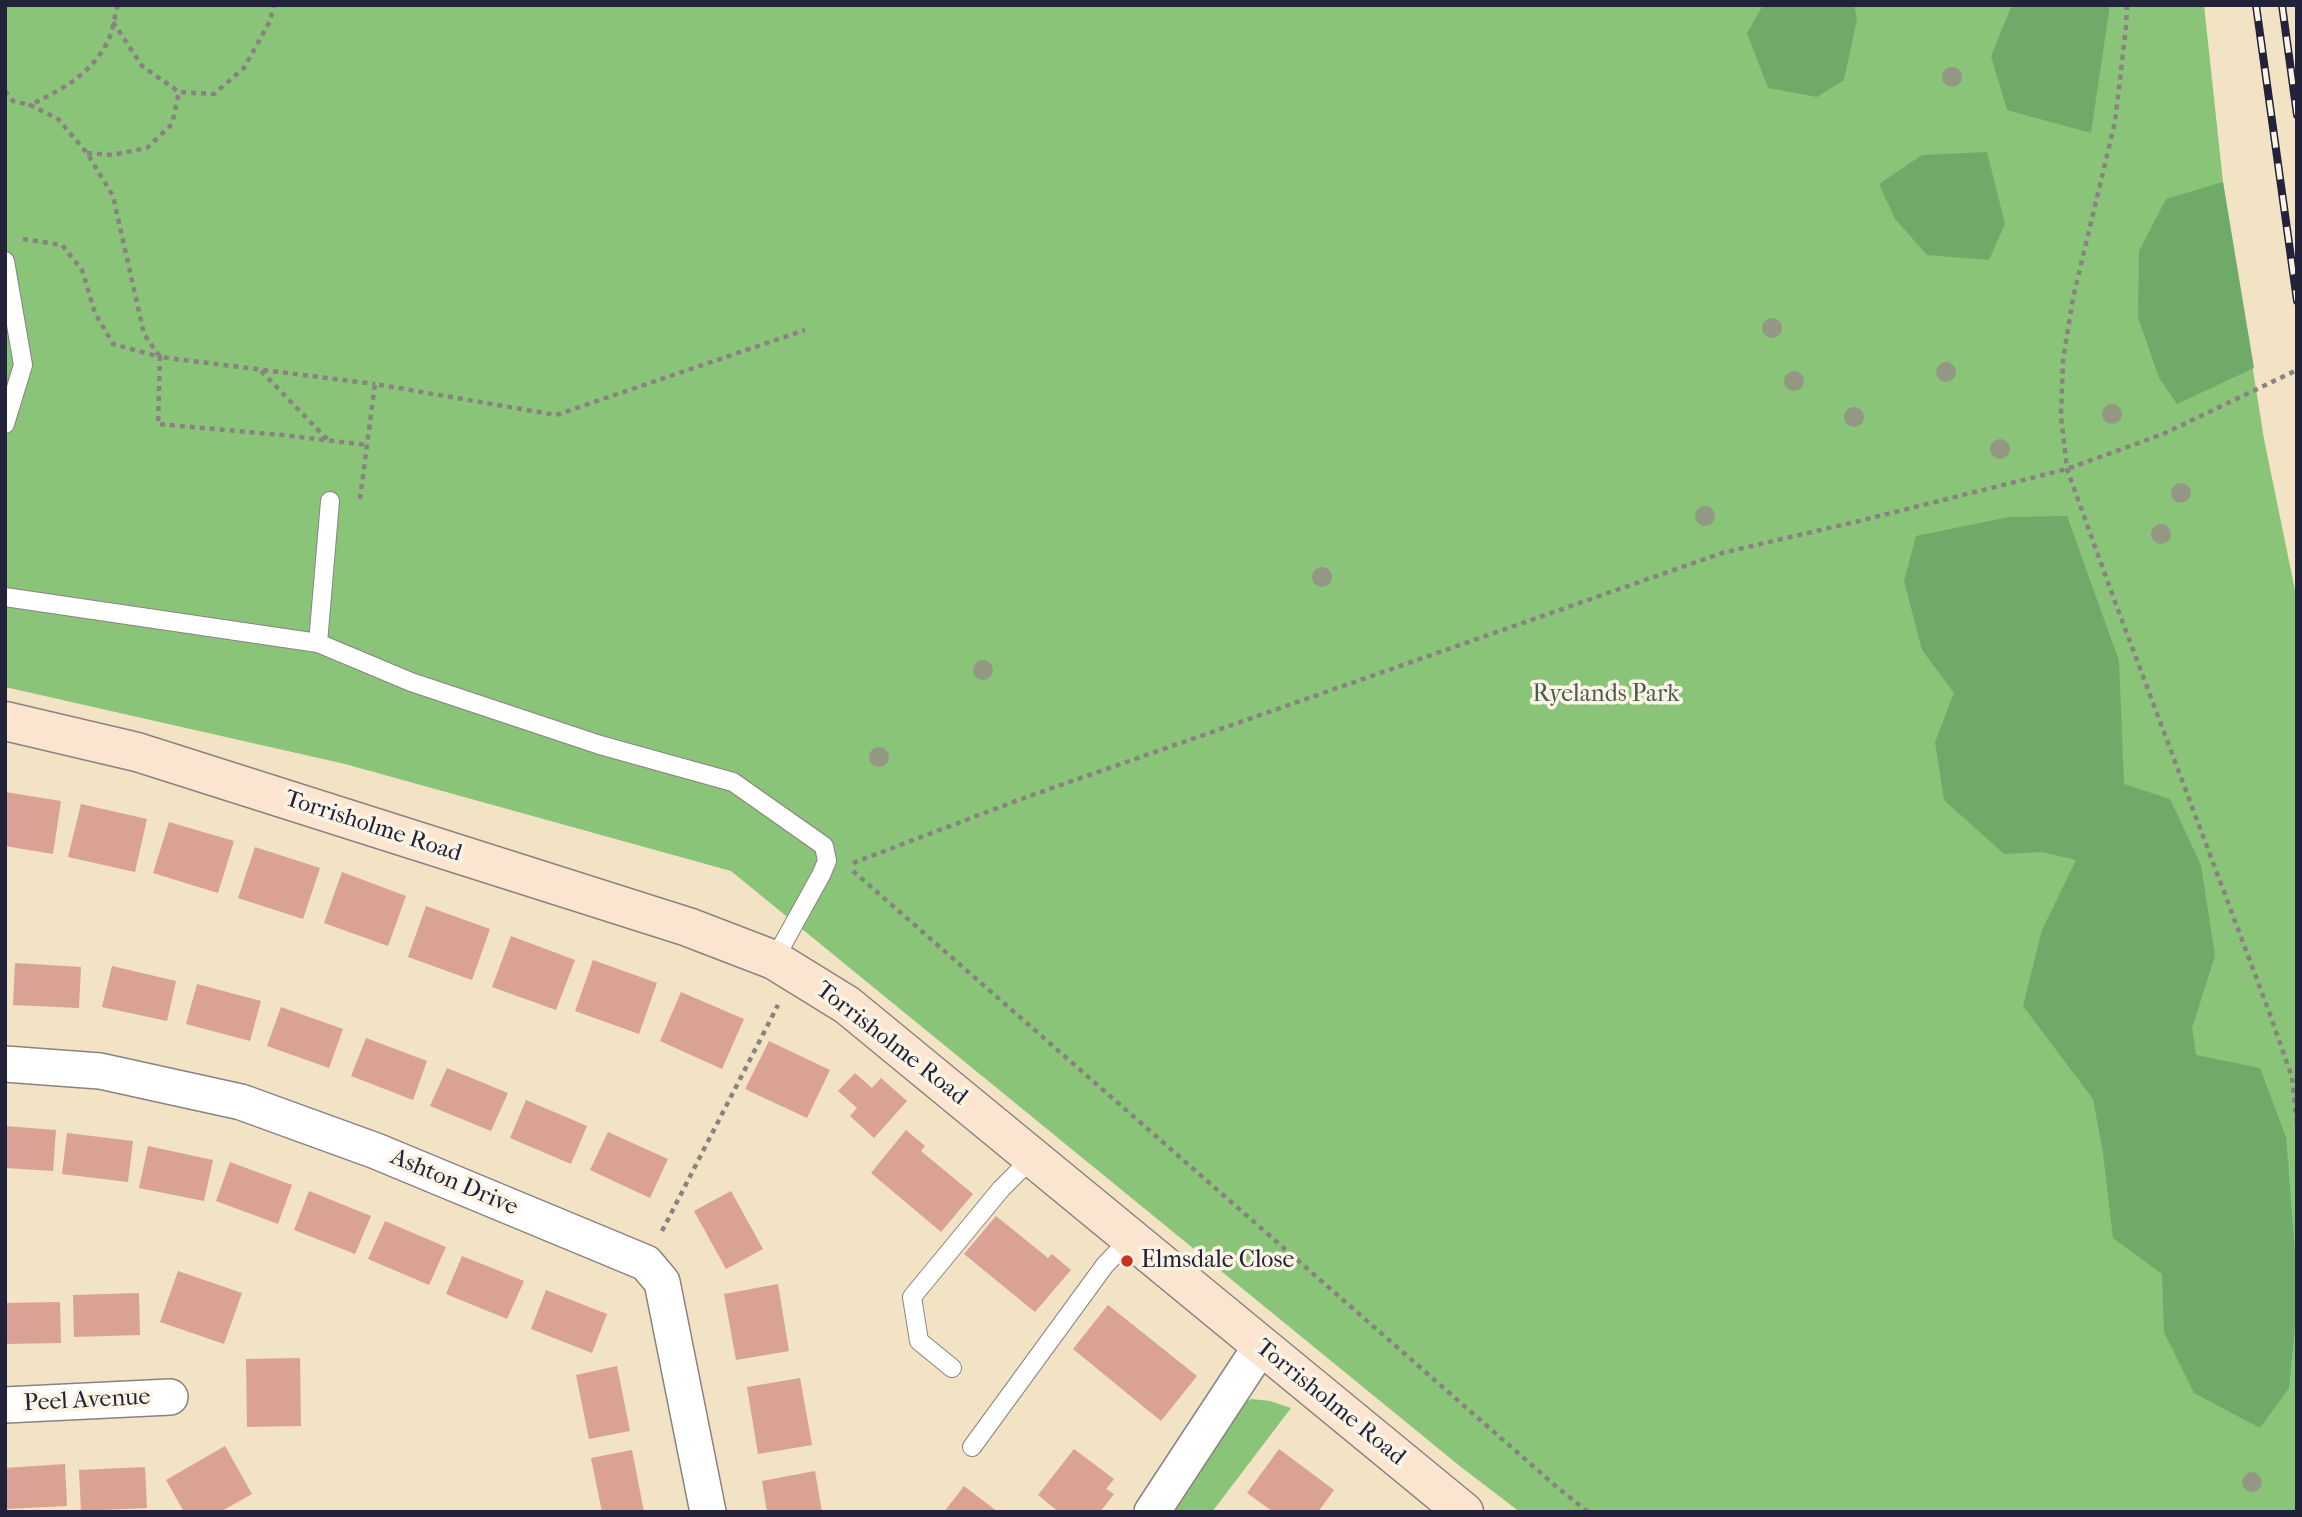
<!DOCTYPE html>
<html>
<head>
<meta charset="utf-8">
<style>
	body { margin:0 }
	#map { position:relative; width:2302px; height:1517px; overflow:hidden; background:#f1e3c4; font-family:"IM FELL French Canon",serif }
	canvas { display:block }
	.frame { position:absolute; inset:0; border:7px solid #22223b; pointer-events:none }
</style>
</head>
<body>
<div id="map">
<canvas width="2302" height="1517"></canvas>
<div class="frame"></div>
</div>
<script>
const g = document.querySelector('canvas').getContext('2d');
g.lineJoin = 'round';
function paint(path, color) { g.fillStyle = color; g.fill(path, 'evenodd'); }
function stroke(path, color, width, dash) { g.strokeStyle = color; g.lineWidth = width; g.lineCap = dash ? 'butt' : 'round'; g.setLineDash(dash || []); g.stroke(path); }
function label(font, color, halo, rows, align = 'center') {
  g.font = font + ' "IM FELL French Canon",serif'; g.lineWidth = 7; g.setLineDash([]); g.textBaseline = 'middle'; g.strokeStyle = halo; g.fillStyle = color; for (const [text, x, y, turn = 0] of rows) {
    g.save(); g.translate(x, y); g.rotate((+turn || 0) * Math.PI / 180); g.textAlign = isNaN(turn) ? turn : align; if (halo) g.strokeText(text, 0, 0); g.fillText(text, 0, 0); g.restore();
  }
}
paint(new Path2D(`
	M5 5H2204L2223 182 2264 439 2297 600V1512H1520L1461 1467 731 871 345 764 5 687Z
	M1251 1399 1270 1401 1291 1408 1212 1512H1168L1234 1410Z`), '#8ac479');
paint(new Path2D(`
	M1763 5H1854L1857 19 1844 80 1817 97 1768 88 1747 33Z
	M2012 5H2110L2091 133 2007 110 1991 56Z
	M1987 152 2005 224 1989 260 1927 255 1895 219 1879 184 1922 155Z
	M2223 182 2254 368 2177 404 2159 378 2138 317 2139 251 2166 199Z
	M2067 516 2119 661 2124 784 2170 799 2201 865 2215 956 2192 1028 2196 1055 2260 1068 2286 1137 2297 1278V1306L2289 1388 2260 1428 2194 1393 2164 1332 2162 1274 2113 1238 2103 1153 2093 1099 2023 1006 2042 930 2076 860 2042 852 2004 854 1944 800 1935 742 1954 693 1922 650 1904 581 1916 536 2009 517Z`), '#6faa69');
paint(new Path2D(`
	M5 792 61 801 53 854 5 846Z
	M81 804 147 819 135 872 68 857Z
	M169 822 234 841 218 893 153 873Z
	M255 847 320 868 303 919 238 898Z
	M342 872 406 896 388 946 324 923Z
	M426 906 490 929 472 980 408 957Z
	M511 936 575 960 556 1010 492 987Z
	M593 960 657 983 639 1034 575 1011Z
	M15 963 81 967 79 1008 13 1005Z
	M112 966 176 981 167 1021 102 1007Z
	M197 984 261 1001 250 1041 186 1024Z
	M681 992 744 1019 722 1069 660 1041Z
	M281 1007 343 1029 329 1068 267 1046Z
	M366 1038 427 1061 413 1100 351 1076Z
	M769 1041 830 1070 807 1118 745 1089Z
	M447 1068 508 1093 491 1131 430 1106Z
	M855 1073 872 1088 881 1078 907 1101 874 1138 850 1116 857 1108 838 1091Z
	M526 1100 587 1126 571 1164 510 1138Z
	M5 1126 56 1130 53 1171 5 1168Z
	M906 1130 925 1146 921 1151 973 1194 941 1232 871 1173Z
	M608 1132 668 1159 650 1198 590 1170Z
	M67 1133 133 1141 128 1182 62 1174Z
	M148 1146 213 1160 204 1201 139 1188Z
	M230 1162 292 1185 278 1224 216 1201Z
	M309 1191 371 1216 355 1254 294 1230Z
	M731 1191 763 1249 726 1269 694 1211Z
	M996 1216 1048 1258 1052 1254 1071 1270 1035 1312 964 1254Z
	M385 1221 446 1247 429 1285 368 1259Z
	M462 1256 524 1281 507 1319 446 1294Z
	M178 1271 242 1293 224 1344 160 1322Z
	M778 1284 789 1351 736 1360 724 1294Z
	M546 1290 607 1314 592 1353 531 1329Z
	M139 1293 140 1335 74 1337 73 1295Z
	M60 1302 61 1343 5 1344V1303Z
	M1108 1305 1197 1376 1161 1421 1073 1349Z
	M300 1358 301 1426 247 1427 246 1359Z
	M617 1366 630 1431 589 1439 576 1375Z
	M800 1378 812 1445 758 1454 747 1387Z
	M225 1446 252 1494 220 1512H184L166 1480Z
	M1074 1449 1114 1479 1106 1489 1114 1494 1100 1512H1059L1038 1495Z
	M1279 1449 1334 1490 1318 1512H1273L1247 1493Z
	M632 1450 644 1512H602L591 1458Z
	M65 1464 67 1506 5 1509V1468Z
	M145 1467 147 1508 81 1511 79 1470Z
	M815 1471 822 1512H767L762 1481Z
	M964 1486 998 1512H944Z`), '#daa195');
const lane = new Path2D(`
	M5 261 23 365 5 424
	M5 597 318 643 411 682 600 745 733 782 824 846 827 861 821 875 774 960
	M318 643 330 501
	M952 1368 919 1341 912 1297 1001 1189 1033 1157
	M972 1447 1105 1265 1131 1238`);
const street = new Path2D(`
	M5 1064 100 1071 241 1102 376 1151 646 1263 662 1282 708 1512
	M5 1405 170 1397
	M1152 1512 1261 1346`);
const secondary = new Path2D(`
	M5 721 137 752 688 927 774 960 847 1005 1464 1512`);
stroke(lane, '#8a8280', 20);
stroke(street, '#8a8280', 38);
stroke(secondary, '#8a8280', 41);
stroke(new Path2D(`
	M118 5C114 17 113 32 107 43 90 75 61 90 30 105L58 119 87 153 113 196 144 334 160 357 375 384
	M2127 5 2126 27 2115 122 2073 298 2063 360 2061 416 2067 469 2111 591 2268 1009 2292 1077 2297 1123
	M113 22 142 66 179 92 214 94 244 68 270 21 274 5
	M5 91 13 101 30 105
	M87 153 112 155 147 148 172 124 179 92
	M23 239 62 245 82 270 95 313 113 344 160 357 158 424 282 435 367 445
	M261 371 328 440
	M360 499 375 384 556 415 805 330
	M853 863 1021 799 1722 553 1863 520 2067 469 2163 434 2297 370
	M853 871 1558 1488 1588 1512
	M662 1231 778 1005`), '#8a8280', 4.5, [5, 5]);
stroke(lane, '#fff', 18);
stroke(street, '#fff', 35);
stroke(secondary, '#fce5d0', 38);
const rail = new Path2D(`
	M2256 5 2297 301
	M2282 5 2297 115`);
stroke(rail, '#22223b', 8);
stroke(rail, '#fcf5e5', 5, [16]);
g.fillStyle = '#939885';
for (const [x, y] of [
	[1952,77],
	[1772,328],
	[1946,372],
	[1794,381],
	[2112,414],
	[1854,417],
	[2000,449],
	[2181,493],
	[1705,516],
	[2161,534],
	[1322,577],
	[983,670],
	[879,757],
	[2252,1482]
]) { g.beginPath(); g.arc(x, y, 10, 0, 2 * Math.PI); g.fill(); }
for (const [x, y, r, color] of [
	[1127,1261,7,"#c8321e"]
]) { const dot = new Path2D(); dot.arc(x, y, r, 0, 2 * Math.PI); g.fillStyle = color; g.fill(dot); stroke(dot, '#fcf5e5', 2.5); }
label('24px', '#465b51', '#fcf5e5', [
	["Ryelands Park",1606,695]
]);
label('24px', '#22223b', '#fcf5e5', [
	["Torrisholme Road",373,827,18],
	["Torrisholme Road",891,1044,38],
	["Ashton Drive",454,1183,23],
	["Peel Avenue",87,1401,-3],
	["Torrisholme Road",1330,1403,39]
]);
label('24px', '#22223b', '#fcf5e5', [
	["Elmsdale Close",1141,1261]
], 'left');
</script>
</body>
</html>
